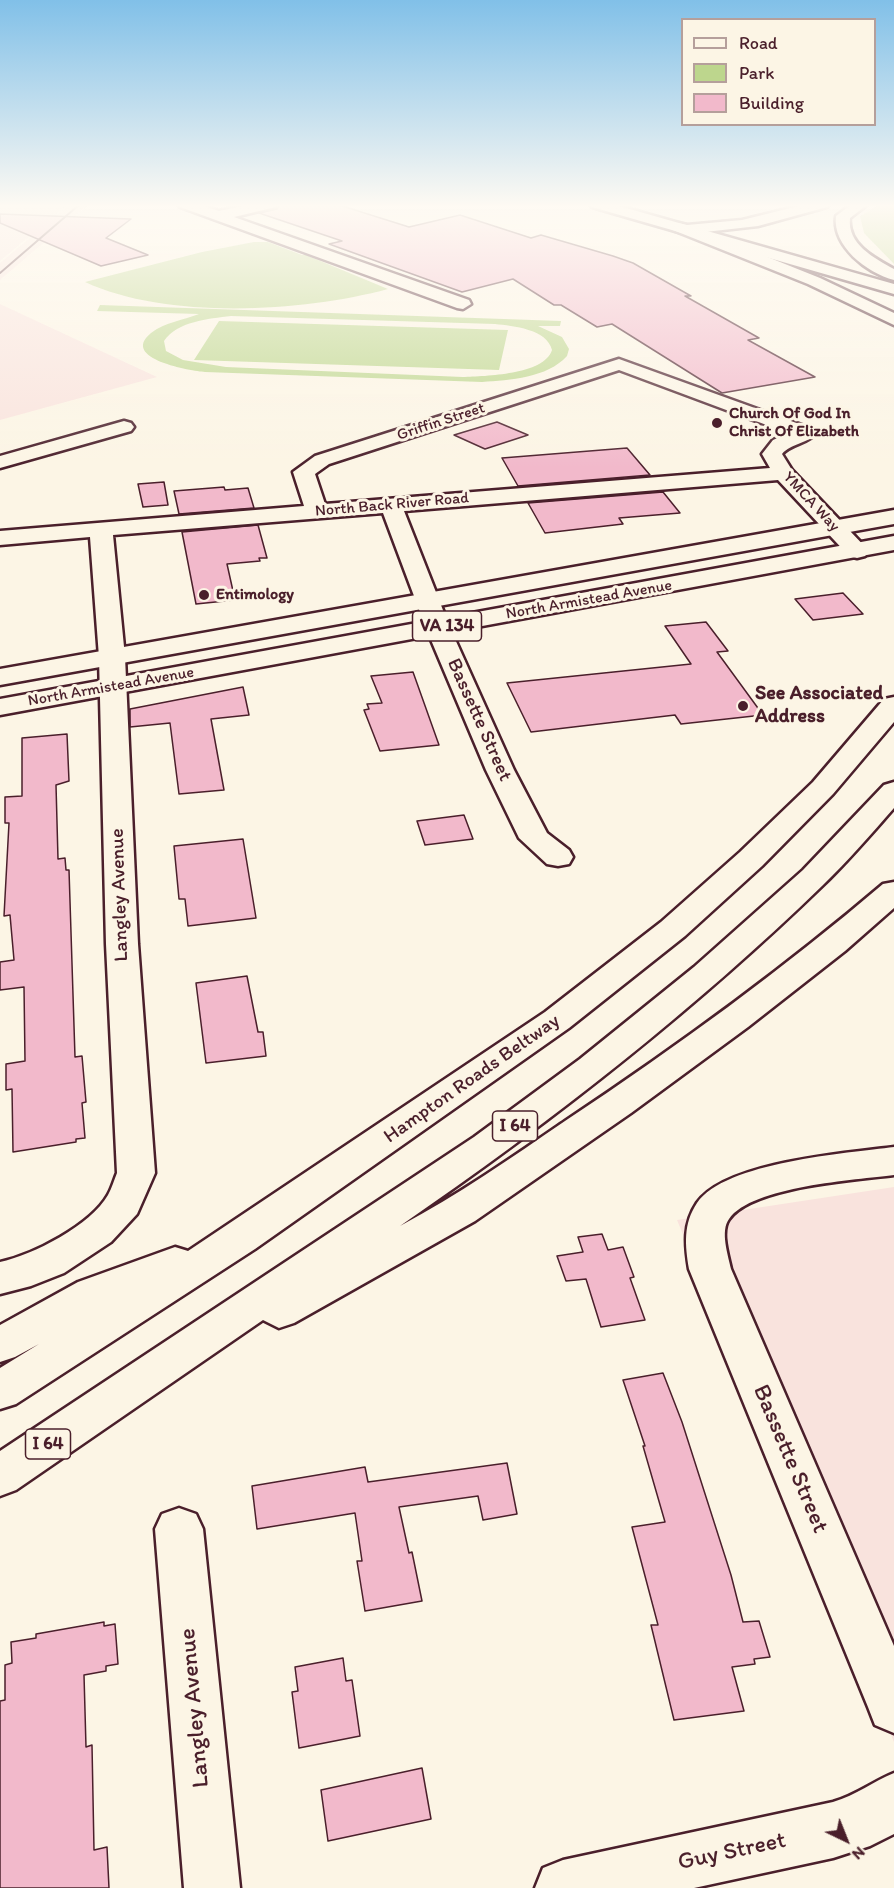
<!DOCTYPE html>
<html>
<head>
<meta charset="utf-8">
<style>
	body { margin:0 }
	#map { position:relative; width:894px; height:1888px; overflow:hidden; background:#fcf5e5; font-family:Itim,sans-serif }
	canvas { display:block }
	.legend { position:absolute; left:681px; top:18px; width:195px; height:108px; box-sizing:border-box; background:#fcf5e5; border:2px solid #b59f9b; margin:0; padding:8px 10px; list-style:none; font-size:18px; color:#4a1f2b }
	.legend li { display:flex; align-items:center; gap:12px; height:30px }
	.legend b { width:30px; border:2px solid #b59f9b }
	.north { position:absolute; left:816px; top:1810px; width:60px; height:60px; -webkit-text-stroke:4px #fcf5e5; paint-order:stroke; rotate:137deg; font-size:16px; font-weight:700; line-height:24px; text-align:center; color:#4a1f2b }
	.north::after { content:''; display:block; margin:auto; width:21px; height:27px; background:#4a1f2b; clip-path:polygon(50% 0,100% 100%,50% 72%,0 100%) }
</style>
</head>
<body>
<div id="map">
<canvas width="894" height="1888"></canvas>
<ul class="legend">
<li><b style="height:8px;background:#fcf5e5"></b>Road</li>
<li><b style="height:16px;background:#bdd68d"></b>Park</li>
<li><b style="height:16px;background:#f2b9cb"></b>Building</li>
</ul>
<div class="north">N</div>
</div>
<script>
const g = document.querySelector('canvas').getContext('2d');
g.lineJoin = 'round';
function paint(path, color) { g.fillStyle = color; g.fill(path, 'evenodd'); }
function stroke(path, color, width, dash) { g.strokeStyle = color; g.lineWidth = width; g.lineCap = dash ? 'butt' : 'round'; g.setLineDash(dash || []); g.stroke(path); }
function label(font, color, halo, rows, align = 'center') {
  g.font = font + ' Itim,sans-serif'; g.lineWidth = 6; g.setLineDash([]); g.textBaseline = 'middle'; g.strokeStyle = halo; g.fillStyle = color; for (const [text, x, y, turn = 0] of rows) {
    g.save(); g.translate(x, y); g.rotate((+turn || 0) * Math.PI / 180); g.textAlign = isNaN(turn) ? turn : align; if (halo) g.strokeText(text, 0, 0); g.fillText(text, 0, 0); g.restore();
  }
}
paint(new Path2D(`
	M0 204H68L0 261Z
	M70 204H89L0 280V263Z
	M0 304 157 377 0 420Z
	M894 1187V1742L677 1220Z`), '#f9e3dd');
paint(new Path2D(`
	M881 204H894V264L864 233 860 216Z
	M254 242H268L302 255H306L388 289C303 312 167 320 85 282L202 252Z
	M100 305 561 321 560 326H538L562 337 569 349 567 356C547 378 510 380 482 382L205 372C192 371 119 359 151 333 165 322 184 320 199 314L97 311ZM231 316 495 324C513 326 547 329 552 350 544 375 485 376 463 377L226 367 183 360 166 351 164 341C178 321 208 319 231 316Z
	M219 321 508 330 499 370 194 360Z`), '#bdd68d');
const building = new Path2D(`
	M280 204H336L409 227 460 215 531 238 541 235 613 256 633 263 691 296H685L759 338 748 340 815 377 722 393 612 324 597 327 561 305H554L513 279 462 292 329 244 342 241 259 213 277 209Z
	M0 214 131 219 106 238 148 255 101 266 0 223Z
	M497 422 528 435 485 449 454 435Z
	M627 448 650 475 518 486 502 458Z
	M164 482 168 505 143 507 138 484Z
	M224 487 225 490 248 488 254 508 179 514 174 491Z
	M663 492 680 513 619 518 623 524 545 533 528 503Z
	M258 525 267 558H259L260 561 227 564 235 600 196 604 182 532Z
	M843 593 863 614 813 620 795 599Z
	M706 622 728 651 717 652 763 715 681 724 675 715 531 732 507 683 691 664 665 626Z
	M413 672 439 745 380 751 364 710 369 709 367 704 382 703 371 676Z
	M243 687 249 715 211 719 224 790 179 794 170 723 130 727V709Z
	M67 734 69 781 56 785 58 859 65 858 66 870H69L75 1057 82 1056 86 1102 82 1103 85 1138 76 1139V1142L13 1152 12 1089 6 1090V1064L25 1061 24 987 0 990V962L14 960 10 915 4 916 9 823H5V797L22 796V738Z
	M464 815 473 839 425 845 417 821Z
	M243 839 256 918 188 926 185 899H179L174 846Z
	M247 976 258 1032H263L266 1056 206 1063 196 983Z
	M602 1234 608 1250 623 1247 634 1277 630 1278 645 1320 601 1327 586 1279 566 1281 557 1256 583 1252 578 1237Z
	M663 1373 682 1422 731 1575 743 1622 759 1621 770 1657 754 1659 755 1664 732 1667 744 1711 674 1720 651 1625H658L632 1527 665 1522 643 1446H645L623 1380Z
	M507 1463 517 1514 483 1520 478 1496 399 1507 409 1553 412 1552 422 1601 365 1611 357 1561H362L355 1513 257 1529 252 1486 365 1467 368 1482Z
	M104 1622V1626L115 1624 118 1664 106 1666V1671L84 1675 86 1747 92 1745 94 1850 107 1847 109 1888H0V1701L5 1700V1665L12 1663 11 1642 36 1638V1634Z
	M343 1658 346 1681 352 1680 360 1736 299 1748 292 1692 298 1691 295 1667Z
	M422 1768 431 1819 328 1841 321 1790Z`);
paint(building, '#f2b9cb');
stroke(building, '#4a1f2b', 1.5);
const minor = new Path2D(`
	M178 204H198L219 211 252 204H278L276 207 234 217 469 300 471 304 463 309 457 308 180 207Z
	M619 359 813 429 816 433C808 444 791 443 782 454L792 470 869 551 865 556 857 558 849 556 778 480 404 511 450 628 514 770 547 833 569 850 573 857 569 864 558 866 547 864 519 838 486 770 426 628 383 513 113 535 125 657 138 944 155 1173 137 1214 111 1242 64 1273 31 1286 0 1294V1262C33 1255 91 1225 108 1195 112 1188 114 1180 117 1173L106 944 99 657 90 537 0 545V531L304 506 293 472 315 456ZM619 370 788 433 773 440 762 454 770 468 325 504 315 474 329 464Z
	M124 421 131 423 134 427 131 431 0 468V456Z
	M894 1147V1175C856 1180 752 1186 729 1219 720 1231 728 1255 731 1269L894 1646V1733L875 1725 868 1707 689 1269C685 1245 683 1224 697 1203 725 1162 847 1153 894 1147Z
	M179 1508 196 1514 203 1529 240 1888H184L155 1529 162 1514Z
	M894 1773V1834L870 1846 833 1858 694 1888H535L543 1868 563 1860 833 1802C857 1795 872 1782 894 1773Z`);
const major = new Path2D(`
	M590 204H612L894 284V294L592 207Z
	M894 510V524L0 685V669Z
	M894 536V550L0 715V699Z`);
const highway = new Path2D(`
	M807 204H829L827 207 758 226 705 232 820 278 894 313V325L808 284 673 230 671 227 678 223 687 225 742 220Z
	M852 204H868L850 218C847 244 874 258 894 269V280C867 273 832 246 836 216Z
	M894 697V722L833 794 762 866 685 936 569 1028 255 1249 16 1404 0 1409V1368L39 1344 15 1357 0 1362V1325L78 1282 175 1247 188 1251 545 1012 661 922 740 852 813 782 884 699Z
	M894 782V808C871 834 848 861 823 885 692 1012 550 1123 400 1226 458 1195 511 1158 565 1121 675 1048 782 970 883 884L894 882V908L845 951 748 1027 631 1113 475 1221 294 1323 279 1328 263 1320 16 1490 0 1496V1451L474 1137 580 1059 694 967 803 870 884 785Z`);
stroke(minor, '#4a1f2b', 5);
stroke(major, '#4a1f2b', 5);
stroke(highway, '#4a1f2b', 5);
paint(minor, '#fcf5e5');
paint(major, '#fcf5e5');
paint(highway, '#fcf5e5');
stroke(new Path2D(`
	M0 273 80 204`), '#4a1f2b', 2);
const sky = g.createLinearGradient(0, 0, 0, 468);
sky.addColorStop(0, '#81c0e8');
sky.addColorStop(0.44, '#fefaf3');
sky.addColorStop(1, '#fefaf300');
g.fillStyle = sky;
g.fillRect(0, 0, 894, 468);
for (const [x, y, r, color] of [
	[717,423,6,"#4a1f2b"],
	[204,595,6,"#4a1f2b"],
	[743,706,6,"#4a1f2b"]
]) { const dot = new Path2D(); dot.arc(x, y, r, 0, 2 * Math.PI); g.fillStyle = color; g.fill(dot); stroke(dot, '#fcf5e5', 2); }
label('bold 16px', '#4a1f2b', '#fcf5e5', [
	["Church Of God In",729,414],
	["Christ Of Elizabeth",729,432],
	["Entimology",216,595]
], 'left');
label('16px', '#4a1f2b', '#fcf5e5', [
	["Griffin Street",441,422,-18],
	["YMCA Way",811,502,47],
	["North Back River Road",392,505,-5],
	["North Armistead Avenue",589,600,-10],
	["North Armistead Avenue",111,687,-10]
]);
for (const [x, y, w] of [
	[447,626,69],
	[515,1126,45],
	[48,1444,45]
]) { const box = new Path2D(); box.roundRect(x - w / 2, y - 15, w, 30, 4.5); g.fillStyle = '#fcf5e5'; g.fill(box); stroke(box, '#4a1f2b', 1.5); }
label('bold 18px', '#4a1f2b', null, [
	["VA 134",447,626],
	["I 64",515,1126],
	["I 64",48,1444]
]);
label('bold 20px', '#4a1f2b', '#fcf5e5', [
	["See Associated",755,694],
	["Address",755,717]
], 'left');
label('20px', '#4a1f2b', '#fcf5e5', [
	["Bassette Street",479,720,66],
	["Langley Avenue",120,895,-92],
	["Hampton Roads Beltway",472,1079,-35]
]);
label('24px', '#4a1f2b', '#fcf5e5', [
	["Bassette Street",790,1459,67],
	["Langley Avenue",195,1708,-95],
	["Guy Street",732,1852,-12]
]);
</script>
</body>
</html>
